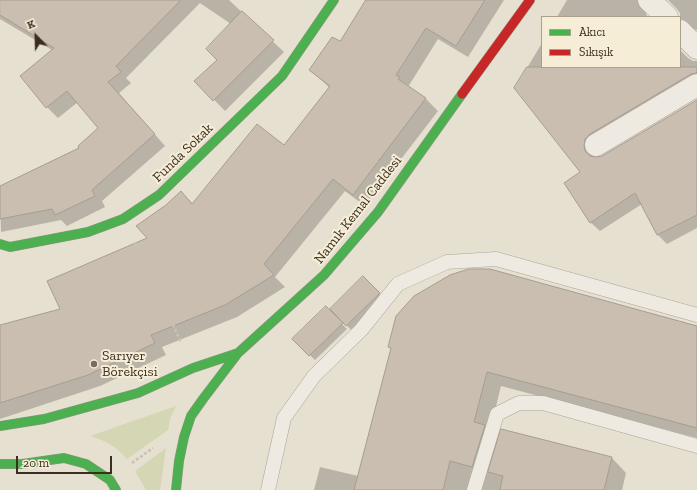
<!DOCTYPE html>
<html>
<head>
<meta charset="utf-8">
<style>
	body { margin:0 }
	#map { position:relative; width:697px; height:490px; overflow:hidden; background:#e6e0d0; font-family:"Zilla Slab",serif }
	canvas { display:block }
	.legend { position:absolute; left:541px; top:16px; width:140px; height:52px; box-sizing:border-box; background:#f6edd7; border:1px solid #aba08e; margin:0; padding:5px 7px; list-style:none; font-size:12px; color:#3b2d20 }
	.legend li { display:flex; align-items:center; gap:8px; height:20px }
	.legend b { width:20px; border:1px solid #aba08e }
	.north { position:absolute; left:16px; top:16px; width:40px; height:40px; -webkit-text-stroke:3px #f6edd7; paint-order:stroke; rotate:337deg; font-size:11px; font-weight:700; line-height:16px; text-align:center; color:#3b2d20 }
	.north::after { content:''; display:block; margin:auto; width:14px; height:18px; background:#3b2d20; clip-path:polygon(50% 0,100% 100%,50% 72%,0 100%) }
	.scale { position:absolute; left:16px; top:456px; width:96px; height:18px; box-sizing:border-box; border:2px solid #3b2d20; border-top:0; padding-left:5px; font-size:12px; line-height:14px; white-space:nowrap; color:#3b2d20; -webkit-text-stroke:3px #f6edd7; paint-order:stroke }
</style>
</head>
<body>
<div id="map">
<canvas width="697" height="490"></canvas>
<ul class="legend">
<li><b style="height:5px;background:#4caf50"></b>Akıcı</li>
<li><b style="height:5px;background:#c62828"></b>Sıkışık</li>
</ul>
<div class="north">K</div>
<div class="scale">20 m</div>
</div>
<script>
const g = document.querySelector('canvas').getContext('2d');
g.lineJoin = 'round';
function paint(path, color) { g.fillStyle = color; g.fill(path, 'evenodd'); }
function stroke(path, color, width, dash) { g.strokeStyle = color; g.lineWidth = width; g.lineCap = dash ? 'butt' : 'round'; g.setLineDash(dash || []); g.stroke(path); }
function label(font, color, halo, rows, align = 'center') {
  g.font = font + ' "Zilla Slab",serif'; g.lineWidth = 4; g.setLineDash([]); g.textBaseline = 'middle'; g.strokeStyle = halo; g.fillStyle = color; for (const [text, x, y, turn = 0] of rows) {
    g.save(); g.translate(x, y); g.rotate((+turn || 0) * Math.PI / 180); g.textAlign = isNaN(turn) ? turn : align; if (halo) g.strokeText(text, 0, 0); g.fillText(text, 0, 0); g.restore();
  }
}
paint(new Path2D(`
	M176 406 170 419 168 430 127 459C115 446 107 441 90 436Z
	M166 448 160 490H146L135 471Z`), '#d5d6b3');
paint(new Path2D(`
	M0 0H229L284 52 225 111 196 81 218 60 231 24 200 3 126 78 131 83 119 93 165 146 102 201 105 207 67 226 61 220 1 232 0 187 80 148 99 129 78 102 58 118 47 107 21 76 52 50 0 19Z
	M367 0H504L468 57 438 39 408 87 426 99 438 111 365 206 345 191 275 277 285 287 237 317 162 347 166 355 100 386 0 419V326L61 310 148 239 167 206 181 192 193 204 284 147 330 88 310 70 340 43Z
	M567 0H650L646 6V14L648 17H557Z
	M668 0H697V30L690 28 680 18V13L677 9Z
	M542 43V67H680V50L688 58 693 61H697V85L592 155 593 158 603 157 697 101V228L667 244 657 234 642 204 600 231 590 222 582 173 515 88Z
	M363 278 384 299 352 331 331 309Z
	M326 308 347 329 315 360 293 339Z
	M697 327V438L501 386 490 431 499 440 502 430 612 458 626 473 622 490H314L320 467 358 476 392 350 389 347Z`), '#0003');
const building = new Path2D(`
	M0 0H181L116 66 121 72 108 82 155 134 92 190 95 196 55 215 52 209 0 219V186L79 148 78 146 98 128 67 91 46 108 20 76 54 48 0 15Z
	M366 0H485L456 46 426 28 396 75 400 77 398 79 426 98 353 195 333 179 264 264 274 275 225 305 151 335 155 343 88 375 0 403V325L60 309 47 281 147 238 136 226 166 205 181 191 192 204 257 124 284 145 330 86 309 70 332 37 340 41Z
	M242 11 274 40 213 101 194 81 217 60 206 49Z
	M527 67H697V73L691 74 590 134 585 139 584 145 585 151 590 156 596 157 602 156 697 100V215L657 235 635 193 590 223 564 183 580 172 514 88Z
	M469 269H490L697 326V428L487 372 474 422 485 425 472 467 450 461 443 490H354L391 348 388 347 396 316 414 296 450 275Z
	M363 276 380 293 346 326 330 309Z
	M326 306 343 323 309 356 292 339Z
	M501 429 612 457 604 490H500L503 476 488 472Z`);
paint(building, '#cabeb1');
stroke(building, '#a79c8f', 1);
const lane = new Path2D(`
	M268 490 284 418 314 376 361 330 398 284 447 262 496 259 697 315
	M474 490 497 414 519 403H543L697 446`);
const street = new Path2D(`
	M649 0 667 17
	M680 31 697 48
	M596 145 697 85`);
const fast = new Path2D(`
	M0 244 10 247 88 232 123 219 159 195 282 76 334 0
	M0 426 44 419 138 393 193 368 238 353
	M0 464H22L64 458 86 464 110 480 116 490
	M176 490 179 461 184 437 191 416 203 399 238 353 324 275 378 212 462 94`);
const jam = new Path2D(`
	M462 94 530 0`);
stroke(lane, '#aca598', 15);
stroke(street, '#aca598', 23);
stroke(fast, '#9b9488', 10);
stroke(jam, '#9b9488', 10);
stroke(new Path2D(`
	M135 243 181 342
	M132 463 153 448`), '#c7c1b8', 2.5, [3, 2]);
stroke(lane, '#eeeae2', 14);
stroke(street, '#eeeae2', 22);
stroke(fast, '#4caf50', 9);
stroke(jam, '#c62828', 9);
for (const [x, y, r, color] of [
	[94,364,4,"#776c5e"]
]) { const dot = new Path2D(); dot.arc(x, y, r, 0, 2 * Math.PI); g.fillStyle = color; g.fill(dot); stroke(dot, '#f6edd7', 1.5); }
label('14px', '#3b2d20', '#f6edd7', [
	["Funda Sokak",183,153,-44],
	["Namık Kemal Caddesi",358,210,-52]
]);
label('14px', '#3b2d20', '#f6edd7', [
	["Sarıyer",102,356],
	["Börekçisi",102,372]
], 'left');
</script>
</body>
</html>
